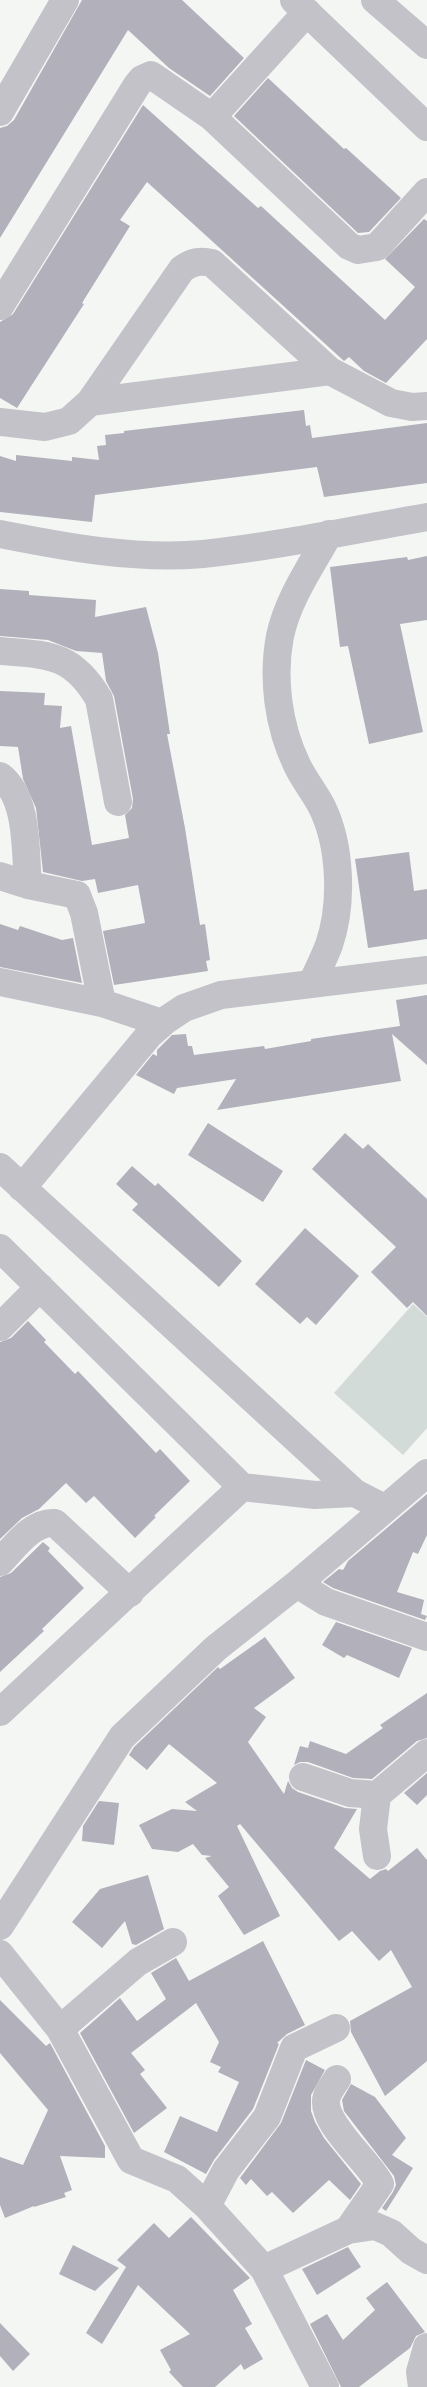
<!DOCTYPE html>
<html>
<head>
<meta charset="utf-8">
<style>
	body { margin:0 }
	canvas { display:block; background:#f3f6f3 }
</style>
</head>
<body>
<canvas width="427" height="2387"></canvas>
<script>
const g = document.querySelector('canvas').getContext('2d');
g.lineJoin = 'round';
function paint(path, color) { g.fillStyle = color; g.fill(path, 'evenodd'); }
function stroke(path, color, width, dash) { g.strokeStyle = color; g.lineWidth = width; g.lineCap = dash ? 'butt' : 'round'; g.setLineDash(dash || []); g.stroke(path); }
paint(new Path2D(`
	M413 1304 427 1317V1428L403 1455 334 1393Z`), '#d2dbd7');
paint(new Path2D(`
	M82 0H182L244 58 210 96 169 68 128 30 0 238V128L7 126 14 120Z
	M268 78 344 149 346 148 401 198 369 232 358 233 234 116Z
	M143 105 258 208 261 206 385 320 415 287 385 259 424 219 427 221V339L386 383 364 371 349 357 344 361 147 182 120 220 130 226 82 303 84 304 17 408 0 398V322L13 314Z
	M304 410 306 426 310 425 312 438 427 423V483L324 497 317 467 95 495 92 522 0 512V456L16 461V455L72 461V457L99 460 97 446 106 445 105 435 124 433V431Z
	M427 556V620L400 624 423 732 369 744 348 646 340 647 330 567 407 557 408 560Z
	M0 589 29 591V595L96 600 95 617 146 607 158 653 170 734H167L185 828 200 925 205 924 210 960 206 961 208 971 114 985 103 931 145 923 138 885 98 893 95 879 82 881 43 872 36 808 23 779 18 747 0 746V691L45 693 44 705 62 706 60 728 71 726 92 845 129 838 125 815 132 808 133 799 114 696 106 681 102 653 76 651 48 640 0 636Z
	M409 852 414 891 427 889V939L368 948 355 859Z
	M0 924 18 930 20 926 62 940 73 938 82 983 0 967Z
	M427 995V1065L392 1034 401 1081 217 1110 236 1079 177 1088 174 1094 136 1075 153 1054 157 1056V1050L172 1035 186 1034 188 1046H192L194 1055 264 1046 265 1049 311 1041V1039L400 1026 396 1000Z
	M208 1123 283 1171 263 1202 188 1155Z
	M345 1133 363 1149 368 1144 427 1199V1316L413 1302 407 1308 371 1272 396 1247 312 1169Z
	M132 1166 155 1186 158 1183 242 1261 219 1287 132 1210 138 1204 116 1184Z
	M305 1228 359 1276 316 1325 307 1317 300 1324 255 1284Z
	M28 1321 46 1340 44 1342 75 1374 78 1371 156 1453 160 1449 190 1481 154 1516 156 1517 135 1538 94 1496 86 1503 66 1483 39 1509 22 1518 0 1539V1342L11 1338Z
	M427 1494V1535L418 1554 413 1552 397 1592 424 1600 421 1614 427 1616 425 1620 333 1588 323 1582 339 1569 343 1570 348 1561Z
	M43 1542 50 1548 48 1551 84 1588 42 1629 44 1631 0 1672V1577L11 1573Z
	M336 1622 412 1648 399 1678 347 1655 344 1658 322 1645Z
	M265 1637 295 1678 254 1708 266 1717 248 1742 284 1794 288 1781 292 1788 298 1792 345 1808 357 1809 334 1848 370 1879 380 1871 386 1869 388 1871 417 1848 427 1860V2061L385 2096 351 2032 350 2021 412 1987 391 1950 379 1961 352 1931 339 1941 240 1824 237 1826 280 1916 244 1935 218 1896 229 1887 205 1858 212 1856 202 1855 193 1844 178 1852 152 1849 139 1825 172 1809 197 1811 185 1802 217 1783 169 1744 147 1770 129 1755 134 1747 218 1667 220 1669Z
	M427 1693V1738L417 1741 372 1779 353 1778 308 1762H300L294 1765 300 1746 308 1748 310 1741 346 1754 383 1728 380 1725Z
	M427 1773V1795L417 1805 404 1793Z
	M99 1801 119 1803 114 1845 82 1841 83 1826Z
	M148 1875 164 1929 136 1945 132 1944 125 1921 102 1948 72 1922 100 1889Z
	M263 1941 305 2025 287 2034 277 2043 279 2044 253 2109 214 2160 206 2174 164 2152 180 2116 217 2132 239 2082 218 2072 221 2067 210 2062 219 2042 196 2003 131 2053 145 2070 140 2074 167 2108 134 2133 80 2033 120 1998 137 2021 166 1999 151 1973 176 1958 189 1981Z
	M0 2000 46 2046 50 2043 105 2146V2158L60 2156 72 2190 64 2193 66 2197 34 2207V2206L5 2218 0 2205V2157L23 2165 48 2110 0 2053Z
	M306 2060 325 2070 311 2095V2111L315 2122 324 2138 361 2184 350 2200 329 2180 293 2213 272 2192 267 2196 251 2179 246 2185 240 2178 281 2123Z
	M351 2084 375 2097 406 2138 392 2155 413 2168 386 2211 382 2208 393 2192 396 2185 394 2176 344 2111 342 2100Z
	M191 2217 250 2278 233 2290 252 2324 245 2328 263 2359 244 2370 241 2364 215 2387H183L169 2372 171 2370 160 2350 190 2334 138 2285 102 2344 86 2333 126 2267 117 2260 154 2223 169 2238Z
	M73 2245 119 2268 95 2291 59 2274Z
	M348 2247 361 2267 317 2295 302 2269Z
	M387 2282 425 2332 416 2336 410 2348 359 2387H341L310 2324 327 2314 343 2340 375 2310 366 2298Z
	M0 2323 30 2354 13 2371 0 2356Z`), '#b2b0ba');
stroke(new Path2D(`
	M294 0 427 127
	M375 0 427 45
	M0 112 65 0
	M212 117 307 12
	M0 306 137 85 142 79 151 75 212 117 349 246 358 250 377 247 427 192
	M90 402 182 269C192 262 200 260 212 263L330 371 391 403 412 407 427 406
	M0 422 45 427 69 421 90 402 330 371
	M0 534C65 547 136 560 203 554 278 546 353 530 427 517
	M0 651C48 655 72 653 99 699L118 802
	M0 776C29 798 25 852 28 885
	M0 876 28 885 77 895 84 913 102 1003
	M0 982 102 1003 162 1023
	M312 983C318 970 324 958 329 945 343 904 341 846 322 807 315 793 304 780 297 765 278 726 272 678 280 636 288 599 311 566 329 534
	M0 1167 355 1493 384 1508
	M22 1188 149 1035 166 1020 184 1008 221 995 427 970
	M0 1248 242 1487
	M0 1327 40 1287
	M0 1562C15 1547 32 1521 55 1523L130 1593
	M297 1584 326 1602 427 1637
	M0 1712 242 1487 315 1495 355 1493
	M303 1777 350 1793 377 1795 427 1753
	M377 1795 373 1829 377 1856
	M0 1926 122 1737 216 1648 297 1584 427 1473
	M0 1954 60 2029 131 2160 177 2179 207 2206 264 2269 325 2387
	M60 2029 138 1962 173 1942
	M337 2079C334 2084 329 2090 327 2096 318 2121 369 2161 380 2184L348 2230
	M207 2206 226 2170 267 2117 294 2048 336 2028
	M264 2269 348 2230 375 2226 391 2233 411 2251 427 2260
	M422 2387 420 2372 427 2347`), '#c4c2c9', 28);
</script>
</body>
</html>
